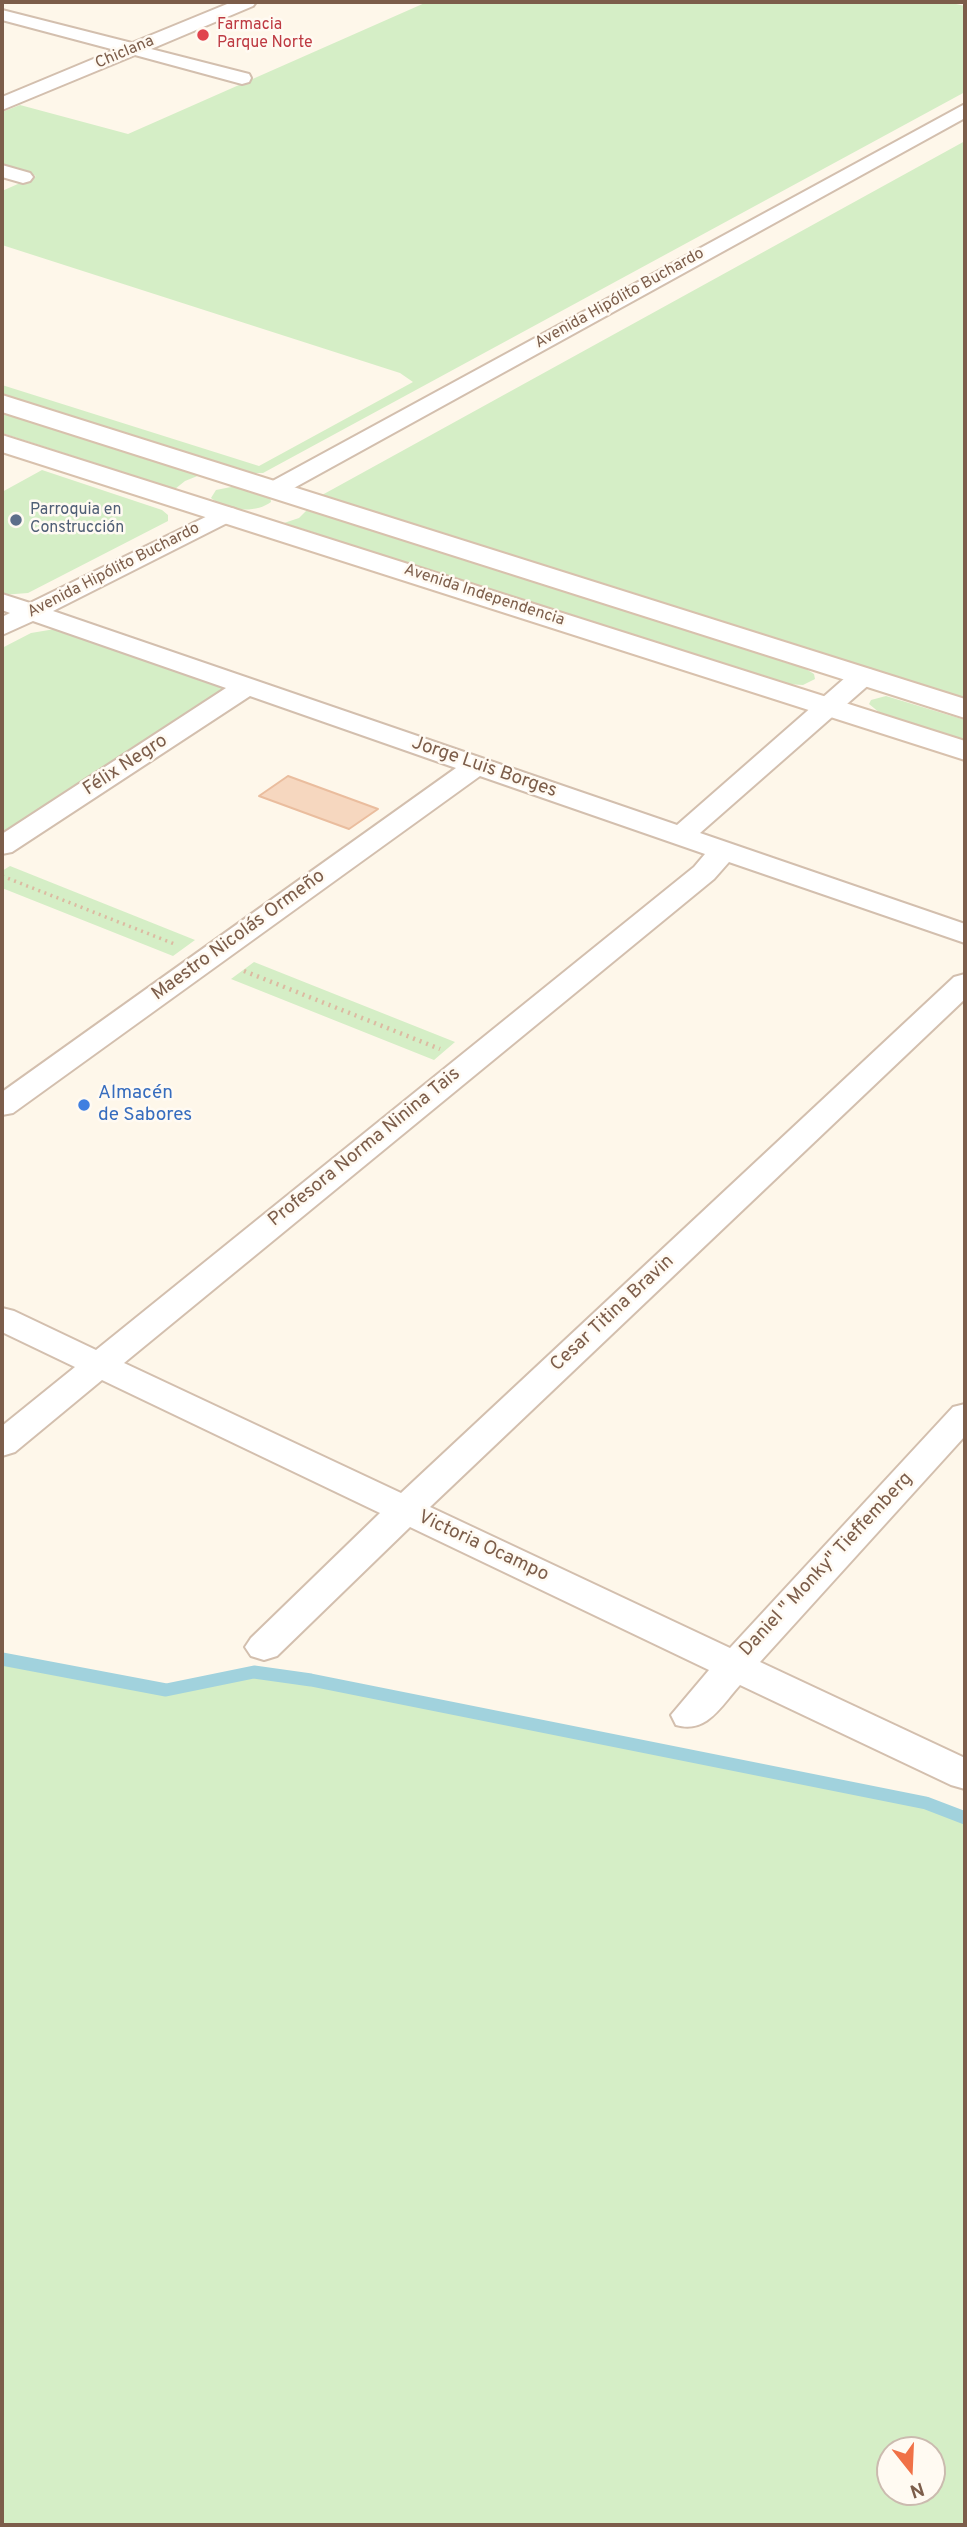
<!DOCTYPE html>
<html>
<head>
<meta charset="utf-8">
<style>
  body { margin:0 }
  #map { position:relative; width:967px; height:2527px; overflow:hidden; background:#fef7ea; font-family:Overpass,sans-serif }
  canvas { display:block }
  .frame { position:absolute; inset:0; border:4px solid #7c5d4a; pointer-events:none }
  .north { position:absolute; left:876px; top:2436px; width:70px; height:70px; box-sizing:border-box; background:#fffaf2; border:2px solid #cbbbaf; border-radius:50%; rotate:162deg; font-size:19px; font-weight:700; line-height:28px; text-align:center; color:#7c5d4a }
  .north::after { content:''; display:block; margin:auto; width:24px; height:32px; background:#f07147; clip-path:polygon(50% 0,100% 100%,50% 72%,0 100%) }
</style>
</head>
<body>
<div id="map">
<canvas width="967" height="2527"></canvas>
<div class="frame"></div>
<div class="north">N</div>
</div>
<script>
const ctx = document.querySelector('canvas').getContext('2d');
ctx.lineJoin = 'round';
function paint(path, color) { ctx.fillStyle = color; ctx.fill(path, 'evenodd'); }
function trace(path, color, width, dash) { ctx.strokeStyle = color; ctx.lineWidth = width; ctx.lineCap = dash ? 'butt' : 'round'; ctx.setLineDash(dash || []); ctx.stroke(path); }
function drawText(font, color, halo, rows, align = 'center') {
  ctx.font = font + ' Overpass,sans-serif'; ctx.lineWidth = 5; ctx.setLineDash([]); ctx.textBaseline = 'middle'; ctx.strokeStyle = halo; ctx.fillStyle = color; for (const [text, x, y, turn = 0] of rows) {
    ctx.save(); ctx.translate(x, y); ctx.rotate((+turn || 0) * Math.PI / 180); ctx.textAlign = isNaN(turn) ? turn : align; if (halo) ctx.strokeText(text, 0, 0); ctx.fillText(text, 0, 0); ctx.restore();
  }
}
const green = new Path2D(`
  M427 2H947L965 6V92L263 473H250L2 394V385L259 466 413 382 400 373 2 245V191L36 176 2 165V112L20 105 128 134Z
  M965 141V698L322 495 333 489Z
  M2 412 200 475 185 481 175 489 2 433Z
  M42 470 162 510 168 515V521L28 593 2 595V492Z
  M236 486 270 496 271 502C255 514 226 511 211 498L216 490Z
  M307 510 806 669 814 674 815 679 803 685 786 684 284 523 299 518Z
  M55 629 225 687V690L2 834V648L31 633Z
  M886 696 965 720V740L880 713 869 704 871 700Z
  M10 866 195 940 173 956 2 888V871Z
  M254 962 455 1042 434 1060 231 979Z
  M2 1657 166 1690 254 1672 934 1809 965 1824V2525H2ZM890 2450H932V2492H890Z`);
const stream = new Path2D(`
  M2 1659 166 1690 254 1672 311 1680 926 1803 965 1818`);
const building = new Path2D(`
  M288 776 378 809 349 829 259 796Z`);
const pathFar1 = new Path2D(`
  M2 876 177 945`);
const path = new Path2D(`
  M244 971 440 1049`);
const minor = new Path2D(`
  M232 2H256L253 6 151 49 249 74 251 78 249 82 242 84 135 55 2 110V97L115 50 2 20V10L132 43Z
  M965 104V118L283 494H267L263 489 267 484Z
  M2 165 30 173 33 177 30 181 23 183 2 177Z
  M226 507 235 509 238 514 235 519 53 611 677 825 854 670 863 668 872 670 876 676 872 682 700 833 965 924V943L729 862 714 879 124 1363 401 1493 954 977 965 974V999L430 1507 730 1648 953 1407 965 1404V1436L760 1662 965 1758V1789L951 1785 740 1685C721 1706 707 1734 676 1725L671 1715 709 1670 410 1527 277 1656 264 1660 251 1656 245 1647 251 1638 380 1513 102 1380 15 1452 2 1456V1426L75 1367 2 1332V1308L14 1311 96 1350 694 867 705 854 480 776 13 1113 2 1115V1092L456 768 250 696 12 852 2 854V834L226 688 33 621 2 635V617L10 613 2 610V594L30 603Z`);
const secondary = new Path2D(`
  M2 395 965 699V718L2 412Z
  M2 435 965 741V760L2 452Z`);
const markers = [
  [203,35,7,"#e0444e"],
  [16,520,7,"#5c6f8a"],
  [84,1105,7,"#3f7fe0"]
];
const farHealthnames = [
  ["Farmacia",217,26],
  ["Parque Norte",217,44]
];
const farStreetnames = [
  ["Chiclana",125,53,-23],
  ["Avenida Hipólito Buchardo",620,299,-29],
  ["Avenida Hipólito Buchardo",114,571,-27],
  ["Avenida Independencia",484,596,18]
];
const farServicenames = [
  ["Parroquia en",30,511],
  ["Construcción",30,529]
];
const streetNames = [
  ["Félix Negro",126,766,-33],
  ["Jorge Luis Borges",484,768,19],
  ["Maestro Nicolás Ormeño",239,936,-36],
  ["Profesora Norma Ninina Tais",365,1148,-39],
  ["Cesar Titina Bravin",613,1314,-43],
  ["Victoria Ocampo",483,1547,25],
  ["Daniel \" Monky\" Tieffemberg",827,1565,-47]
];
const shopNames = [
  ["Almacén",98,1094],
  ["de Sabores",98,1116]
];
paint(green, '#d5eec6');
trace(stream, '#a1d2dd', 13);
paint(building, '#f6d7bf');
trace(building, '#eabd9e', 2);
trace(minor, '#d3bfae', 4);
trace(secondary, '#d8c1ad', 4);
trace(pathFar1, '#dcbaa1', 3.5, [2, 4.5]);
trace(path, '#dcbaa1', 4.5, [2, 5]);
paint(minor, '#fff');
paint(secondary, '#fff');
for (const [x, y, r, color] of markers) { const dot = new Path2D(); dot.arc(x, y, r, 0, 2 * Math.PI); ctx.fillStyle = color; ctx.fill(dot); trace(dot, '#fffaf2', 2.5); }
drawText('16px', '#be3a42', '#fffaf2', farHealthnames, 'left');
drawText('16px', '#7c5d4a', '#fffaf2', farStreetnames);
drawText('16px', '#4e5e75', '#fffaf2', farServicenames, 'left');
drawText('19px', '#7c5d4a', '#fffaf2', streetNames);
drawText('19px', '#366cbe', '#fffaf2', shopNames, 'left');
</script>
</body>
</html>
